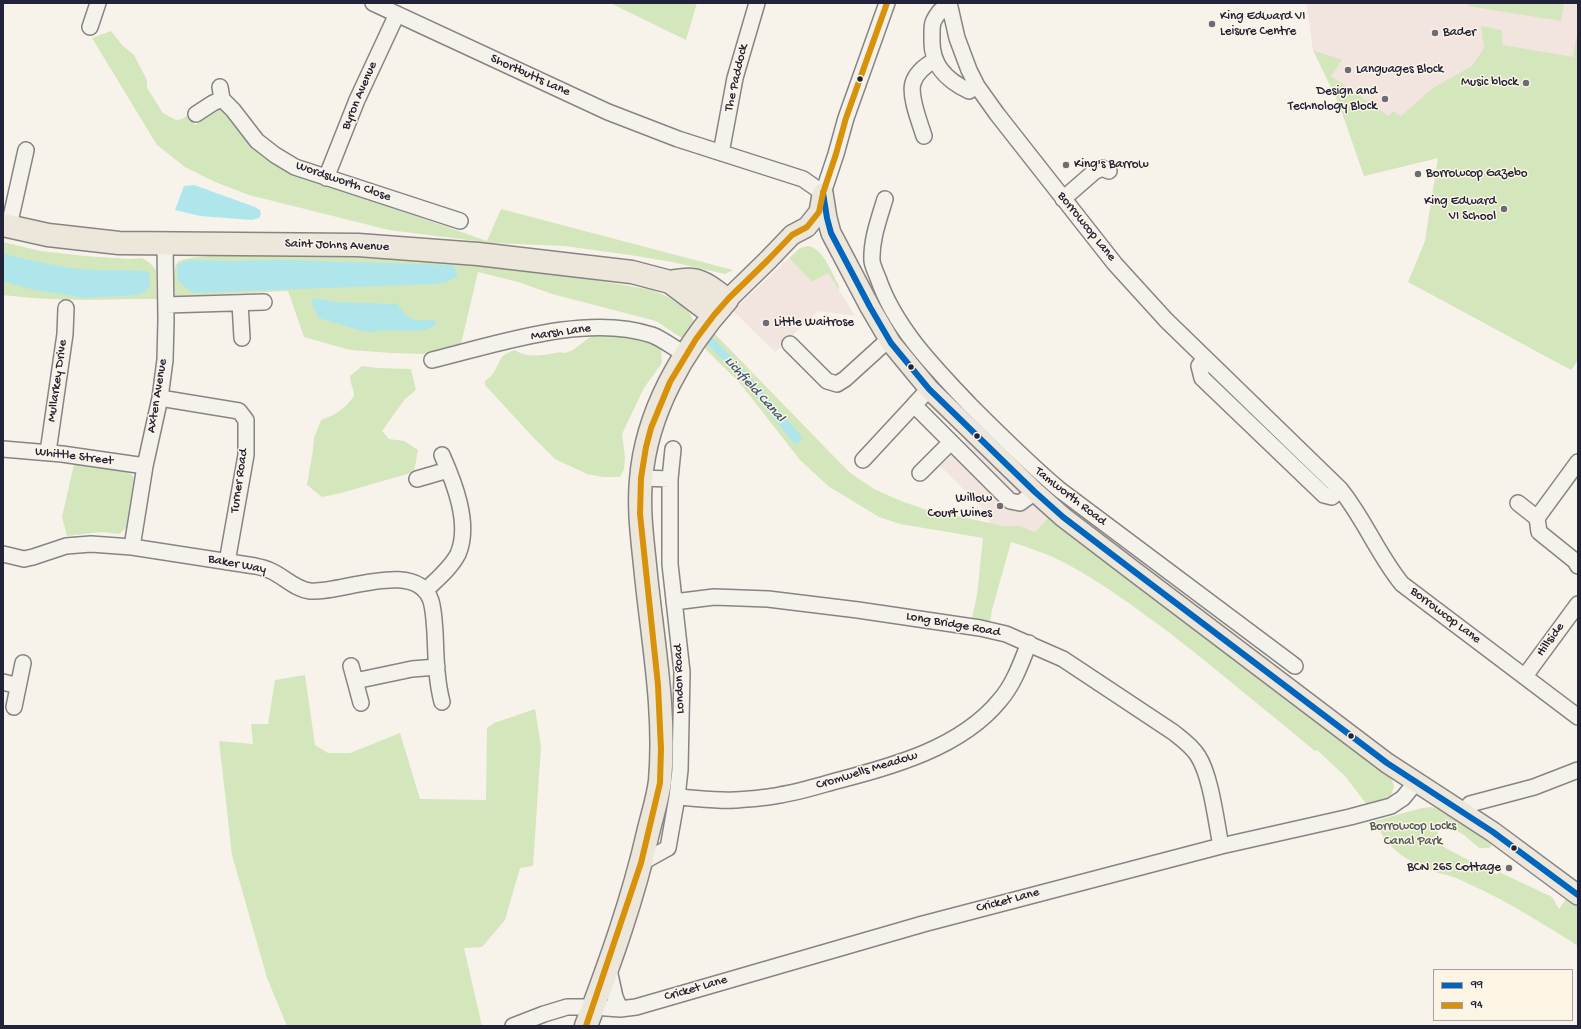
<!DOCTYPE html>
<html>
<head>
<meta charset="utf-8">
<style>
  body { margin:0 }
  #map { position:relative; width:1581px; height:1029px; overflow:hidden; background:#f7f3ea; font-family:"Gochi Hand",sans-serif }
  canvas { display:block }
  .frame { position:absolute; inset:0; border:4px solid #22223b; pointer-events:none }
  .legend { position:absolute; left:1433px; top:969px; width:140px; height:52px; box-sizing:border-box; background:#fcf5e5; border:1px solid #a5a1a1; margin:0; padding:5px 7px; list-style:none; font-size:12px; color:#22223b }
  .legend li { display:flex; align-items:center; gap:8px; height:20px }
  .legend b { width:20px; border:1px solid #a5a1a1 }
</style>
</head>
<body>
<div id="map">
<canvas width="1581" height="1029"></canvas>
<div class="frame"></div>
<ul class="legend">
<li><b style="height:5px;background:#0065bd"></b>99</li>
<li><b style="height:5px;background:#d79209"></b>94</li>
</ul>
</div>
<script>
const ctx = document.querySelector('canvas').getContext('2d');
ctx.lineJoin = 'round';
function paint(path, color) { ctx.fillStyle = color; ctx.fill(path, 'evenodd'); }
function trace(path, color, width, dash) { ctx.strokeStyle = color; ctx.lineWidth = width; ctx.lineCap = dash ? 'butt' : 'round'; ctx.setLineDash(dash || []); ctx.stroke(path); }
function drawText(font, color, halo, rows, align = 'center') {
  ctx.font = font + ' "Gochi Hand",sans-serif'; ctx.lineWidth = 3; ctx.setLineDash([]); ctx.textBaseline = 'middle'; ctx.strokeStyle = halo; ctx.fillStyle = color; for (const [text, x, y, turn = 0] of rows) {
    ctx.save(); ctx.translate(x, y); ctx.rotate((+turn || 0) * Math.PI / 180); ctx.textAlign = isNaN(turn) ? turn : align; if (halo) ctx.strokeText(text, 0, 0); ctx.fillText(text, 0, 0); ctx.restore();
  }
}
const built = new Path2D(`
  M1306 3H1578V360L1425 241 1438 158 1364 176 1339 104 1313 50Z
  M789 258 812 282 828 272 855 316 818 311 775 352 733 311Z
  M966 440 1016 487 1052 514 1035 532 1020 526H1004L990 523 980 506 940 466Z`);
const green = new Path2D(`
  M610 3H697L686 40Z
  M1468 3H1564L1561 21 1468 6Z
  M1481 26 1502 30 1503 45 1573 57 1576 38H1578V360L1571 370 1408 282 1425 241 1438 158 1364 176 1339 104 1313 50 1342 60 1331 76 1389 116 1393 111 1401 116 1433 88 1472 66 1484 48Z
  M111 31 122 45 134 55 147 80V88L163 113 176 120 182 119 188 115 195 125 219 110H223L290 172 487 241 501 209 733 270 725 274 672 262 630 255 565 246 492 243 389 230 249 195 215 182 185 167 157 145 92 38Z
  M3 242 41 251 85 256 130 259 142 258 150 263 156 270 157 299C106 299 54 302 3 295Z
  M808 246C824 249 831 272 839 286V290L828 273 812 282 789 258 800 248Z
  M288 254 420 257 567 275 652 290 668 297 686 309 691 315 694 323 683 339 656 321 552 294 518 282 478 272 461 344 425 354 392 353 350 350 304 337 288 291 203 295 175 298C175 290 172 267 178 262 186 254 271 254 288 254Z
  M609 332 653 343 661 349 662 363 644 388 622 434 625 457 624 469 620 477H603L587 474 555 459 531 435 485 385V381C488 378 492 376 494 372 502 359 498 356 515 350 524 357 538 356 550 354 556 353 559 351 565 353L573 350 594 334Z
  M713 332 849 472 874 489 901 501 924 509 1004 526H1020L1035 532 1052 514 1389 772 1394 786 1390 798 1368 806 1345 776 1317 750 1315 751C1267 712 1220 672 1171 634 1137 609 1103 583 1065 563 1048 554 1030 548 1011 542L992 610 989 627 971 623 977 595 983 538 900 524 879 517 828 486 800 460 739 382 703 347Z
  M362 366 378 368 411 369 416 390 405 399 382 431 389 439 404 441 418 450 414 472 341 493 322 497 307 485 313 450 314 438 321 420C335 415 345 409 354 396 354 389 350 384 350 376Z
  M74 464 126 472 131 474 134 477 126 528 119 534 101 532 67 536 62 517Z
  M305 675 315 745 328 753H350L400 733 420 799 486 800 487 728 494 723 535 709 541 746 533 866 520 868 505 920 482 947 464 948 482 1026H287L267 978 232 855 219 741 253 744 251 724H268L275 680Z
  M1431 807C1457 815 1471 829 1492 845L1489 848H1479L1464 835 1455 830 1446 828 1442 825C1439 831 1434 836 1438 844L1497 875 1499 872 1552 897 1559 909 1566 899H1569L1578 902V946C1550 928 1521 910 1492 895 1480 889 1468 883 1456 878 1449 875 1440 874 1433 871 1405 860 1387 849 1375 821L1422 808Z`);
const water = new Path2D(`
  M194 185 255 207 260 210 261 214 259 218 252 220 200 216 175 210 184 186Z
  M3 254C33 260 63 269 94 270 112 271 130 269 149 272L150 285 146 291 137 295 84 298 30 289 3 281Z
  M188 260 235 261 279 260 451 265C455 268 458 271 457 277L447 282 432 284 193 293 178 281 177 265Z
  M313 298 337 302 391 304 397 303C407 320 414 323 434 319L436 325 425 330 411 331 384 330 374 332 362 331 319 318 314 309 315 306 311 305Z
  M710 335 747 373 803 438 795 445 742 379 706 343Z`);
const minor = new Path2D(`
  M373 3 608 112 678 139 803 179 823 193 836 154 846 118 887 3
  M949 3 957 38 969 70 977 86 997 114 1089 231 1115 264 1166 320 1340 489C1364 518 1378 555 1402 584L1578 717
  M951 11H940C931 23 932 24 932 39 931 65 946 80 969 91L977 86
  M90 27 98 3
  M220 87 222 99 233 110 257 141 275 155 295 167 460 221
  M196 114 213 103 222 99
  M924 136C920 123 909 96 913 83 916 73 926 65 935 60
  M721 153 735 78 757 3
  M326 178 357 100 397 14
  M885 199C879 219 871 240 872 261 873 267 876 273 878 278 895 328 935 368 970 405 999 434 1028 463 1060 490L1295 666
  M1063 199 1094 172 1102 168 1109 171
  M9 226 26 150
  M240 303 242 338
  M166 305 264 302
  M790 344 827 381 837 384 845 379 888 340
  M1205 358 1199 366 1202 378 1324 495 1332 497 1340 489
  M432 360C498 344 586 313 652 335 663 339 675 349 686 355
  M929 389 914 405 1010 501 1020 503 1035 492
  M160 398 239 411 246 420V455L227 562
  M3 449 62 454 145 466
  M48 452 65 334 66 308
  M863 460 914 405
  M920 473 951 442
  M641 478 670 479
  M417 479 448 470
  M1518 503 1537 518 1539 532 1575 561 1578 566
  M1537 518 1578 462
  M132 547 145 466 160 398 165 360 166 320 165 243
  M3 554 24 559 33 557 66 546 91 544 132 547 255 566C260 567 265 568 269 570 284 576 294 589 310 591 340 594 417 558 431 601 434 611 434 622 435 632 436 655 436 679 442 702
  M425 591C436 580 451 568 458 554 471 524 454 482 442 455
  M674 602 714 597 768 599 858 610 980 628 1006 634 1063 659 1173 732C1182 739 1192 746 1198 756 1211 776 1216 821 1221 846
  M351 666 361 703
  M1525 676 1578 604
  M355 681 412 669 437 667
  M3 682 18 686
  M14 707 23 663
  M677 797C696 798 716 801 735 800 750 799 766 798 780 795 799 792 818 786 836 781 893 766 961 748 1000 700 1014 684 1021 663 1029 643
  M1464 813 1470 804 1534 787 1578 770
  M641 863 668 848 677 797 680 770 682 672 670 564V479L673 449
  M608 965 615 997 620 1009
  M513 1026 544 1014 567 1007H593L620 1009 636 1007 923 924 1221 846 1350 817 1391 806 1403 798 1416 782`);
const major = new Path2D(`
  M823 193 827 218 831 233 870 307 891 343 929 389 1035 492 1063 517 1131 569 1387 763 1493 832 1578 895
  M727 300 768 260 792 235 807 227 819 212 822 195`);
const highway = new Path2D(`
  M3 225 48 235 119 243 358 245 478 254 632 272 670 282 714 315
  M586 1026C610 963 633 899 648 833 652 816 658 798 660 781 666 712 653 643 646 575 643 543 638 512 641 480 646 413 683 349 727 300 717 292 704 281 692 280 684 279 677 281 670 282`);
const bus1 = new Path2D(`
  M823 193 827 218 831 233 870 307 891 343 929 389 1035 492 1063 517 1131 569 1387 763 1493 832 1578 895`);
const bus2 = new Path2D(`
  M586 1026 641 863 660 783 661 749 658 685 640 514 641 478 646 447 651 428 670 382 696 339 714 315 729 298 768 260 792 235 807 227 819 212 823 193 836 154 846 118 887 3`);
const markers = [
  [1212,24,4,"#6d6b78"],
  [1435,33,4,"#6d6b78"],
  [1348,70,4,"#6d6b78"],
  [860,79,3.5,"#22223b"],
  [1526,83,4,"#6d6b78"],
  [1385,99,4,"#6d6b78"],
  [1066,165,4,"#6d6b78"],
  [1418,174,4,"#6d6b78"],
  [1504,209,4,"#6d6b78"],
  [766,323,4,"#6d6b78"],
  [911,367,3.5,"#22223b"],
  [977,436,3.5,"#22223b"],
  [1000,506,4,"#6d6b78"],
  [1351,736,3.5,"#22223b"],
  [1514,848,3.5,"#22223b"],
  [1509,868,4,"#6d6b78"]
];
const poiNames = [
  ["King Edward VI",1220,17],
  ["Leisure Centre",1220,32],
  ["Bader",1443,33],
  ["Languages Block",1356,70],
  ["Music block",1518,83,"right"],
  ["Design and",1377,92,"right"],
  ["Technology Block",1377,107,"right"],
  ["King's Barrow",1074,165],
  ["Borrowcop Gazebo",1426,174],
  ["King Edward",1496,202,"right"],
  ["VI School",1496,217,"right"],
  ["Little Waitrose",774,323],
  ["Willow",992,499,"right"],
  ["Court Wines",992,514,"right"],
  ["BCN 265 Cottage",1501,868,"right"]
];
const streetNames = [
  ["Shortbutts Lane",530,76,24],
  ["The Paddock",737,78,-77],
  ["Byron Avenue",360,96,-67],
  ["Wordsworth Close",343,182,19],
  ["Borrowcop Lane",1086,227,51],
  ["Saint Johns Avenue",337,246,2],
  ["Marsh Lane",561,333,-8],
  ["Mullarkey Drive",58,381,-82],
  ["Axten Avenue",158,396,-81],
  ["Whittle Street",74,457,7],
  ["Turner Road",240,481,-82],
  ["Tamworth Road",1070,497,38],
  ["Baker Way",237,565,11],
  ["Borrowcop Lane",1445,616,37],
  ["Long Bridge Road",953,625,10],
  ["Hillside",1551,640,-54],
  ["London Road",680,679,-92],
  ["Cromwells Meadow",867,771,-17],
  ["Cricket Lane",1008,901,-15],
  ["Cricket Lane",696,989,-16]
];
const parkNames = [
  ["Borrowcop Locks",1413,827],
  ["Canal Park",1413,842]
];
const waterNames = [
  ["Lichfield Canal",754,390,48]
];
paint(built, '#f2e5df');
paint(green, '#d4e6bc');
paint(water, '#afe6eb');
trace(minor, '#868485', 18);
trace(major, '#868485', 22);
trace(highway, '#868485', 25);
trace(minor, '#f5f2ec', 15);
trace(major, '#ede6da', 19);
trace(highway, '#ede6da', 22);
trace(bus1, '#0065bd', 6);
trace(bus2, '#d79209', 6);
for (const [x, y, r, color] of markers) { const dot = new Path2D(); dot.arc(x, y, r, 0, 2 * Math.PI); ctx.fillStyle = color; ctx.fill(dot); trace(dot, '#fcf5e5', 1.5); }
drawText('13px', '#22223b', '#fcf5e5', poiNames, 'left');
drawText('13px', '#22223b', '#fcf5e5', streetNames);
drawText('13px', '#4f5a56', '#fcf5e5', parkNames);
drawText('italic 14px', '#435b70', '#fcf5e5', waterNames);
</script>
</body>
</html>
